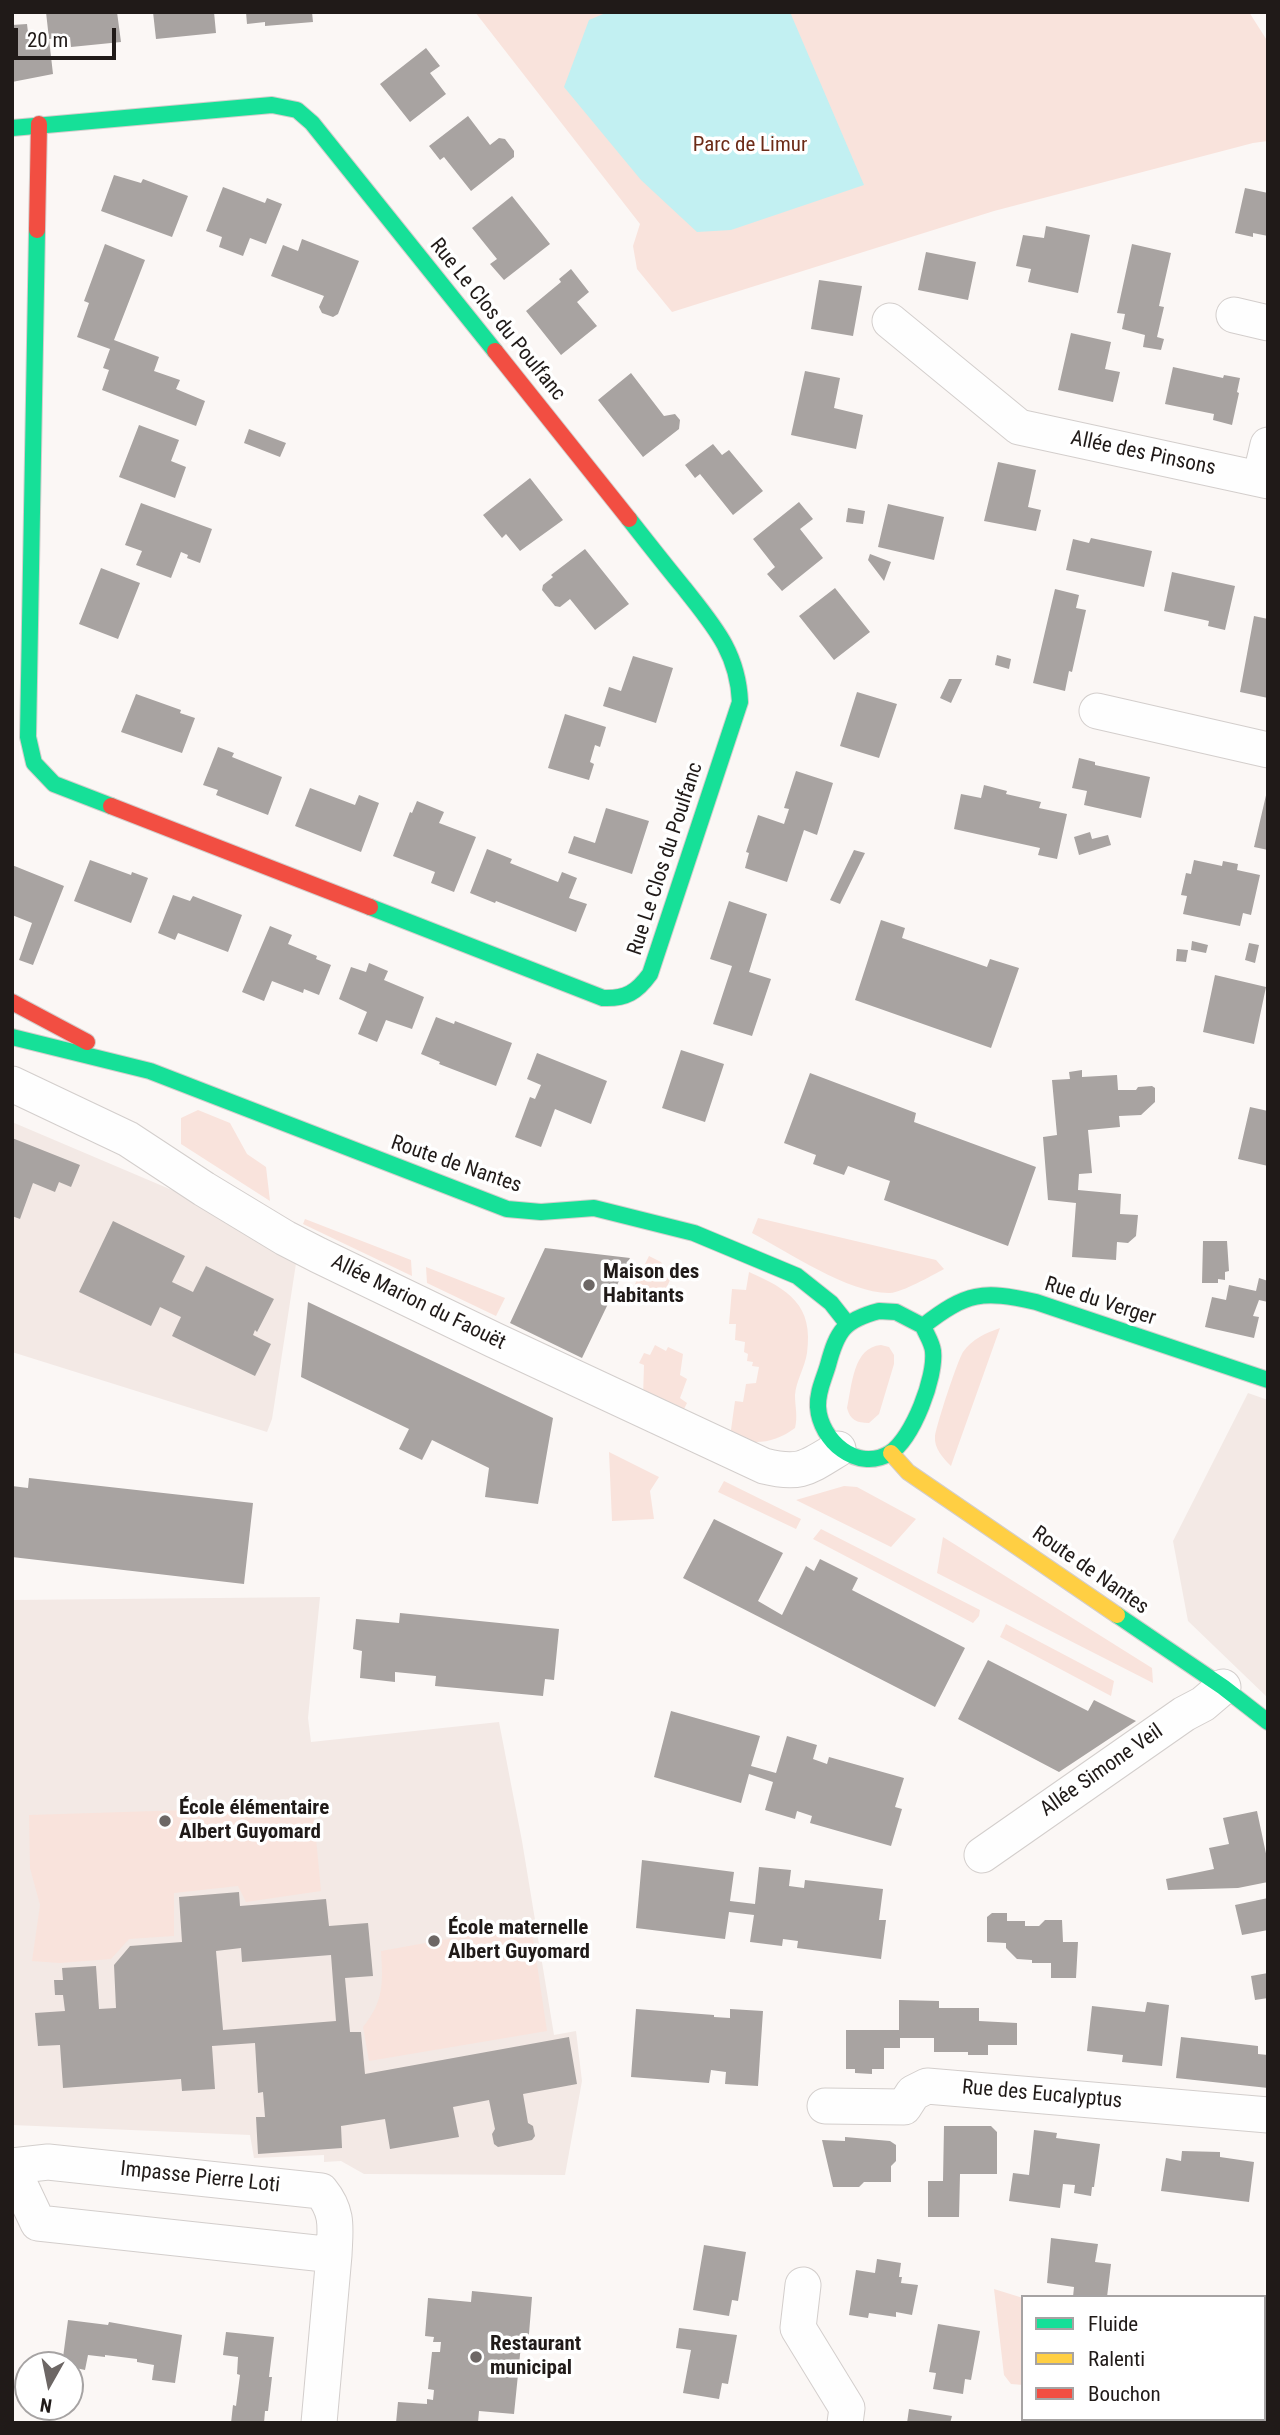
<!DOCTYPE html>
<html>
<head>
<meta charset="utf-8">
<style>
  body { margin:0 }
  #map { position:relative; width:1280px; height:2435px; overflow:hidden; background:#fbf7f5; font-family:"Roboto Condensed",sans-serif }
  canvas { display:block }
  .frame { position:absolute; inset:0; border:14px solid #201a18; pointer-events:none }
  .legend { position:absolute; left:1021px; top:2295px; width:245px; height:126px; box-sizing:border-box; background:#fff; border:2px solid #a6a3a3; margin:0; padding:9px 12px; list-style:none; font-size:21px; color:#201a18 }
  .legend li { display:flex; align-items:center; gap:14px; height:35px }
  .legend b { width:35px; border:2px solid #a6a3a3 }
  .north { position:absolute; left:14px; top:2351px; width:70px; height:70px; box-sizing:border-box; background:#fff; border:2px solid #a6a3a3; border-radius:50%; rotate:189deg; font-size:19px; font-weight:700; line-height:28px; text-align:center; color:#201a18 }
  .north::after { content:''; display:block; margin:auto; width:24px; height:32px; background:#6d6765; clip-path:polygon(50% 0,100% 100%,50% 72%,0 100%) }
  .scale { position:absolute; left:14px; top:28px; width:102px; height:32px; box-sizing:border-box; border:4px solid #201a18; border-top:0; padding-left:9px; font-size:21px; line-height:24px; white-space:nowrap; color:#201a18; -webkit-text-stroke:5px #fff; paint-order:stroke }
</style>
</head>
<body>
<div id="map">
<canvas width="1280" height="2435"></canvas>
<div class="frame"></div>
<ul class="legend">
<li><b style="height:9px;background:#16e098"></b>Fluide</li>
<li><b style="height:9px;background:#ffcf43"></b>Ralenti</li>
<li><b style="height:9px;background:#f24e42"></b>Bouchon</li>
</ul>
<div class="north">N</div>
<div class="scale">20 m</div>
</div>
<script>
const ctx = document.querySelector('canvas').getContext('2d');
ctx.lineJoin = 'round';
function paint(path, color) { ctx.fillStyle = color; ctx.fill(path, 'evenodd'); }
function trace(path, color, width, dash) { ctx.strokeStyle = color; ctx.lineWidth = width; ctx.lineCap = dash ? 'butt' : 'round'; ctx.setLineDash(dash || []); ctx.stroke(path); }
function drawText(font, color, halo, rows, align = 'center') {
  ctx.font = font + ' "Roboto Condensed",sans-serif'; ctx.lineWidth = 7; ctx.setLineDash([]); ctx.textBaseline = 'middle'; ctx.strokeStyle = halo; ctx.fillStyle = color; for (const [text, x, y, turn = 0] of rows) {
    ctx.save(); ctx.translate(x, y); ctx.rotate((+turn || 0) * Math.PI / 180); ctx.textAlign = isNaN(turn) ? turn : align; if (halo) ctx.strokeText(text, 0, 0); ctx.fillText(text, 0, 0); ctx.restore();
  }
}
const built = new Path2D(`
  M12 1122 299 1244 272 1419 267 1432 12 1352Z
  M1248 1393 1268 1400V1698L1188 1621 1173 1541Z
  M320 1597 308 1718 311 1742 499 1722 522 1841 554 2035 576 2031 582 2081 565 2175 364 2174 341 2161 324 2162V2155L254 2158 250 2135 12 2125V1600Z`);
const green = new Path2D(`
  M475 12H1249L1268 42V141L1253 143 994 211 672 312 637 269 633 246 640 224Z
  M198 1110 230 1123 247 1154 266 1167 270 1201 181 1144V1118Z
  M758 1218 936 1260 944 1269C931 1276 903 1292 890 1293 850 1294 788 1252 752 1233Z
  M305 1219 411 1260 412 1276 303 1224Z
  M649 1256 661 1262 671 1278 662 1297 635 1284Z
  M426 1267 505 1298 496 1316 427 1283Z
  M749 1272C788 1289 814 1305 807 1353 805 1367 796 1381 795 1395 795 1407 798 1416 795 1428 775 1443 754 1446 730 1437L735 1401 743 1402 746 1384 756 1383 759 1367 752 1366 753 1362 747 1361 748 1354 744 1352 745 1342 735 1340 736 1324H729L732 1289 746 1290Z
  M1000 1328 953 1460 951 1466C943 1458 934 1448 935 1437 936 1426 957 1362 963 1352 972 1339 986 1333 1000 1328Z
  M655 1345 666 1351 668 1347 683 1354 680 1375 687 1379 680 1398 687 1403 681 1415 643 1397 644 1365 639 1363 644 1353 650 1355Z
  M881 1345 889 1347 894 1355V1364L879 1414 869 1423C857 1423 850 1420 847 1408 852 1386 853 1347 881 1345Z
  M609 1452 659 1477 650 1491 654 1519 612 1521Z
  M724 1481 801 1519 796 1529 718 1492Z
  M844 1486 857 1487 916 1519 891 1547 796 1500Z
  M821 1529 980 1610 979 1616 973 1623 813 1539Z
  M943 1537 1152 1668 1153 1683 937 1573Z
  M1006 1624 1114 1681 1111 1696 1000 1637Z
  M313 1806 321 1891 246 1902 238 1886 174 1893V1936L129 1939 111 1959 59 1963 32 1961 40 1905 30 1868 29 1815Z
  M531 1924 547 2031 369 2061 363 2027C384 2001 383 1983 381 1951Z
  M994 2289 1023 2298V2385L1011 2384 1004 2375Z`);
const water = new Path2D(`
  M608 12H790L864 185 731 230 697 232 641 180 564 87 589 20Z`);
const building = new Path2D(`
  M46 12H117L121 42 71 47 70 37 49 39 53 74 12 82V25L27 24 29 41 49 39Z
  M153 12H214L216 33 156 39Z
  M246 12H312L313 22 265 26V22L247 24Z
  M426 48 440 66 430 73 446 94 410 122 380 84Z
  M468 116 490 145 499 138 505 139 514 151V157L471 191 444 157 440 160 429 146Z
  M114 175 141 183 143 179 188 196 172 237 101 211Z
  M223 187 265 203 267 198 282 204 266 244 250 238 243 256 219 247 222 237 206 231Z
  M1245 188 1268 193V236L1253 233V237L1235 233Z
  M512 196 550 244 504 280 490 264 497 259 472 228Z
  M1046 226 1090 235 1078 293 1028 282 1031 269 1016 266 1023 235 1044 238Z
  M302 239 359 261 338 314 333 317 322 313 319 307 324 296 271 276 283 245 298 251Z
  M105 244 145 260 114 340 159 357 154 371 180 380 176 389 205 401 196 426 102 390 109 370 103 368 110 349 77 337 89 303 84 301Z
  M1132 244 1171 253 1159 306 1164 307 1157 337 1164 339 1161 350 1143 347 1145 335 1122 329 1125 314 1117 313Z
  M926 252 976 262 968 300 918 290Z
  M571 269 589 292 577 302 597 326 561 355 526 311 561 282 559 279Z
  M819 280 862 286 853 336 811 329Z
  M1071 333 1111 342 1105 369 1120 372 1113 402 1058 390Z
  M1173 367 1223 378 1224 375 1240 378 1237 392 1239 393 1232 425 1213 420 1214 414 1165 404Z
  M805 371 840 378 834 408 863 415 856 449 791 435Z
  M631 373 664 416 675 414 680 420 679 429 643 457 598 400Z
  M139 425 179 440 171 461 186 467 175 498 119 477Z
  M249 429 286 443 280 457 244 443Z
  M713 444 722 455 729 450 763 491 733 515 700 474 695 478 685 465Z
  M998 462 1036 470 1028 507 1041 510 1036 531 984 521Z
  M530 478 563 520 520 551 506 534 502 538 483 515Z
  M799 502 813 519 800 529 823 558 782 591 767 574 775 567 753 539Z
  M141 503 212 529 200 563 187 558 188 555 181 552 171 578 136 565 142 551 125 545Z
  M888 504 944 517 934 560 878 547Z
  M848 508 865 511 863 524 846 522Z
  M1091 538 1152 551 1144 587 1066 570 1073 539 1089 543Z
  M585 549 629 604 595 630 570 599 560 607 555 606 542 590 543 585 553 577 551 575Z
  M870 554 891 562 884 581 868 560Z
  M101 568 140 583 118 639 79 624Z
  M1172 572 1235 586 1225 630 1208 626 1209 621 1164 611Z
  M835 588 870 632 834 660 799 616Z
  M1055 589 1079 595 1076 608 1086 610 1072 672 1069 671 1065 691 1033 683Z
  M1254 616 1268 619V698L1240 692Z
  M997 655 1011 659 1009 669 995 665Z
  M633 656 673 668 656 723 603 706 609 687 621 691Z
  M949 679H962L951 703 940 698Z
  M857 692 897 704 879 758 840 746Z
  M136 694 181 710 180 713 195 718 182 753 121 732Z
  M565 714 606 727 600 747 595 745 590 762 594 764 589 780 548 768Z
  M218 747 234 753 232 757 282 777 268 815 216 795 218 790 203 785Z
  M1079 758 1095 762V765L1150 777 1141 818 1084 805 1087 791 1072 788Z
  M796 771 833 783 817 835 804 830 787 882 745 868 749 853 746 852 758 815 784 824 789 809 784 808Z
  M984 785 1007 791 1006 794 1041 802 1039 808 1067 814 1057 859 1038 855 1040 848 954 829 961 794 981 798Z
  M310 788 355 805 359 795 379 803 361 852 295 826Z
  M1267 791H1268V850L1254 847Z
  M417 801 444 812 439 823 476 837 454 892 431 883 435 872 393 856 410 812 412 813Z
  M606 808 649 821 632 874 568 853 574 836 595 843Z
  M1090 832 1092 839 1108 835 1111 845 1079 855 1074 837Z
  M487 849 512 859 510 863 558 882 562 872 577 878 569 898 587 904 576 932 496 901 495 903 470 893Z
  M854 850 865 853 840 904 830 900Z
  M90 860 131 875 132 872 148 878 131 923 74 901Z
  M1194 860 1222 866 1223 861 1238 864 1237 870 1260 875 1251 915 1243 913 1240 926 1183 914 1187 896 1181 895 1186 873 1191 874Z
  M12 865 64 886 33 965 19 960 32 923 12 915Z
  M173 895 190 901 193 896 242 915 228 952 178 933 175 940 158 933Z
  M729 901 767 914 749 972 771 979 752 1036 713 1024 732 966 710 959Z
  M881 920 905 928 902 938 987 967 990 959 1019 968 991 1048 855 1000Z
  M270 926 292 935 288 944 317 956 316 959 331 965 319 995 304 989 303 993 272 981 264 1001 242 992Z
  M1192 941 1208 945 1206 953 1191 950Z
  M1249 943 1259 945 1255 963 1245 960Z
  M1177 949 1188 950 1186 962 1176 961Z
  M369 963 388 971 384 980 424 997 412 1029 386 1020 377 1042 358 1034 367 1012 339 999 351 967 366 972Z
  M1215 975 1266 987 1254 1044 1203 1032Z
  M436 1017 454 1024 455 1021 512 1043 496 1086 439 1064 440 1062 421 1054Z
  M681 1050 724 1064 705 1122 662 1108Z
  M537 1053 607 1081 591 1124 555 1109 541 1147 515 1137 530 1097 535 1099 541 1085 527 1079Z
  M1082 1070V1077L1117 1075 1118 1090H1136L1138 1087 1152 1086 1155 1088V1102L1141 1115 1119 1116 1120 1127 1088 1130 1092 1173 1079 1174 1078 1190 1121 1194 1120 1214 1138 1215 1136 1236 1128 1243 1117 1242 1116 1260 1072 1257 1076 1203 1048 1200 1043 1137 1057 1135 1052 1080 1070 1079 1069 1072Z
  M810 1073 916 1113 914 1122 1036 1167 1008 1246 884 1200 890 1181 848 1166 844 1175 813 1164 816 1155 784 1143Z
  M1250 1107 1268 1111V1166L1238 1159Z
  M12 1138 80 1165 71 1187 59 1182 55 1192 33 1183 20 1219 12 1216Z
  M113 1221 185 1256 172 1282 193 1292 206 1266 274 1299 257 1332 255 1330 253 1335 271 1344 255 1376 172 1336 181 1317 160 1307 151 1326 79 1292Z
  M1203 1241H1227L1229 1271 1225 1272V1280L1218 1279V1283H1202Z
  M545 1248 630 1258 582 1358 510 1323Z
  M1259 1278 1268 1281V1302L1259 1300 1253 1316 1259 1317 1254 1338 1205 1327 1212 1297 1226 1300 1229 1285 1256 1291Z
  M308 1302 553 1418 538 1504 485 1497 489 1468 432 1440 422 1460 399 1449 409 1429 301 1377Z
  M29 1478 253 1503 244 1584 12 1557V1486L28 1488Z
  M714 1519 783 1553 758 1601 782 1615 806 1566 814 1571 820 1559 858 1578 852 1590 965 1648 935 1707 683 1578Z
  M400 1613 559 1629 554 1680 545 1679 543 1696 435 1686 436 1676 395 1672V1682L360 1678 362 1651 353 1649 356 1619 399 1623Z
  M988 1660 1088 1711 1094 1700 1136 1721 1059 1772 958 1719Z
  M671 1711 760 1736 751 1766 776 1773 787 1736 817 1745 813 1759 827 1764 829 1757 904 1778 895 1807 902 1809 891 1846 810 1823 812 1816 797 1811 795 1819 765 1810 773 1782 749 1774 741 1803 654 1777Z
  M1257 1811 1268 1863V1882L1238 1888 1168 1890 1166 1879 1214 1869 1209 1848 1229 1844 1223 1818Z
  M642 1860 734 1872 730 1901 755 1904 759 1867 791 1870 789 1886 804 1888 805 1880 883 1889 879 1920H886L881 1959 797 1948 798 1941 783 1939 782 1946 750 1942 754 1915 729 1912 725 1939 636 1928Z
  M239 1892 240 1906 326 1899 329 1926 368 1923 373 1976 345 1978 350 2032H361L365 2074 569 2037 577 2084 523 2094 528 2123 533 2126 535 2136 532 2140 498 2147 494 2144 492 2134 495 2129 489 2100 453 2107 459 2137 390 2149 385 2119 341 2126 342 2148 258 2154 256 2117H265L263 2092 258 2093 255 2043 212 2046 215 2089 182 2091 181 2079 63 2088 60 2045 38 2046 35 2013 65 2011 63 1995H55L54 1980H63L62 1968 96 1966 99 2009 116 2008 114 1965 130 1946 182 1942 179 1897ZM241 1948 242 1962 331 1955 336 2021 223 2030 216 1951Z
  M1268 1898V1930L1242 1935 1235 1905Z
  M992 1913H1007V1921H1025V1926H1039L1045 1920H1062L1063 1942H1078L1076 1978H1051V1963H1032V1960L1017 1959 1006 1948V1943L987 1942V1917Z
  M1268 1973V1998L1255 2000 1251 1976Z
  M899 2000 939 2001V2008H979V2021L1017 2023V2045H988V2055H968V2052H934V2038H900V2048H884V2069H872V2074L855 2073V2069H846V2030H899Z
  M1147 2002 1169 2005 1162 2066 1122 2062 1123 2055 1087 2051 1092 2006 1145 2012Z
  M636 2009 714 2015V2017L730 2018V2009L763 2011 758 2086 725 2084 726 2072 711 2070 709 2083 631 2077Z
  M1181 2037 1258 2046V2054L1268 2055V2088L1176 2078Z
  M944 2126H991L997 2132V2174H960L959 2217H928V2181H943Z
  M1034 2130 1057 2133 1056 2138 1100 2144 1094 2187H1092L1091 2196 1074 2193 1075 2185 1063 2184 1060 2208 1009 2201 1013 2173 1029 2175Z
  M845 2137 890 2141 896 2145V2161L891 2166V2182H864L859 2187H833L822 2140 845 2141Z
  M1182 2151 1220 2152V2157L1254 2162 1249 2202 1161 2191 1166 2158 1181 2161Z
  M1051 2238 1098 2244 1095 2262 1111 2264 1107 2297H1073L1074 2287 1047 2283Z
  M704 2245 746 2252 738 2301 732 2300 729 2316 693 2310Z
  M877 2259 901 2263 899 2277H902L901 2283 918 2285 912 2315 896 2312V2317L869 2313 868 2318 849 2315 856 2270 875 2273Z
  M472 2291 532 2297 528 2346 521 2345 514 2414 479 2411 478 2423H396L398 2402 427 2404V2399L433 2400 434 2390 428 2389 432 2352H440L441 2342H433L434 2337 425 2336 428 2298 471 2302Z
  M68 2320 108 2325 109 2322 182 2335 175 2383 152 2380 154 2365 137 2362V2359L105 2355V2357L88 2355 85 2370 62 2365Z
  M938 2324 980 2331 971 2380 965 2379 963 2394 933 2389 936 2373 929 2372Z
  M679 2328 737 2335 728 2384 722 2383 719 2399 683 2393 691 2350 676 2348Z
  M226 2332 274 2337 269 2377H272L268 2411H265L264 2423H231L233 2405 236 2406 240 2375 237 2374 238 2357 223 2355Z
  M909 2409 952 2416 950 2423H907Z
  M1027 2419H1073V2423H1027Z`);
const street = new Path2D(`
  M1234 315 1268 323
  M890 321 1019 427 1268 481
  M1260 479 1268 445
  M1097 711 1268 750
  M12 1084 128 1139 204 1189 285 1238 318 1255 494 1340 764 1466C800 1475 807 1468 838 1449
  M982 1855 1184 1714 1203 1704 1223 1687
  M825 2106 904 2107 913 2093 927 2086 1268 2115
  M12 2166 48 2162 321 2191C339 2213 335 2229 334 2255
  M12 2168 38 2223 334 2255 319 2423
  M803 2285 798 2328 847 2408 845 2423`);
const fast = new Path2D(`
  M12 128 272 105 297 110 312 123 495 351
  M37 230 28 737 34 763 54 784 111 806
  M370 907 603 998C626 999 637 992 650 974L740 702C738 652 713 625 684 588 665 565 647 542 629 519
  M12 1037 150 1071 507 1209 541 1212 594 1208 694 1233 797 1276 831 1303 846 1322
  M879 1311 896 1312 923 1326C926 1334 932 1342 933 1351 936 1377 913 1438 890 1453 857 1473 820 1440 818 1407 817 1392 824 1379 828 1365 837 1331 844 1320 879 1311Z
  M923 1326C967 1292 982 1290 1036 1302L1268 1380
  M1117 1615 1223 1687 1268 1722`);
const slow = new Path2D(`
  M891 1453 908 1472 1117 1615`);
const jam = new Path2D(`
  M37 230 39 124
  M495 351 629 519
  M111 806 370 907
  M12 1002 87 1042`);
const markers = [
  [589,1285,7,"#6d6765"],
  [165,1821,7,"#6d6765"],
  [434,1941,7,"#6d6765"],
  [476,2357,7,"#6d6765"]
];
const parkNames = [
  ["Parc de Limur",750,146]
];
const streetNames = [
  ["Rue Le Clos du Poulfanc",497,320,51],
  ["Allée des Pinsons",1143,454,12],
  ["Rue Le Clos du Poulfanc",666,859,-72],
  ["Route de Nantes",456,1165,19],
  ["Rue du Verger",1100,1302,18],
  ["Allée Marion du Faouët",418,1303,26],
  ["Route de Nantes",1090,1571,35],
  ["Allée Simone Veil",1102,1771,-35],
  ["Rue des Eucalyptus",1042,2095,5],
  ["Impasse Pierre Loti",200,2178,6]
];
const poiNames = [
  ["Maison des",603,1273],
  ["Habitants",603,1297],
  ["École élémentaire",179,1809],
  ["Albert Guyomard",179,1833],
  ["École maternelle",448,1929],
  ["Albert Guyomard",448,1953],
  ["Restaurant",490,2345],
  ["municipal",490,2369]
];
paint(built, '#f3e9e5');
paint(green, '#f9e3dc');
paint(water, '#c2f0f2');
paint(building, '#a8a3a1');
trace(street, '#d3cecc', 37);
trace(fast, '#d3cecc', 18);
trace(slow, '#d3cecc', 18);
trace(jam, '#d3cecc', 18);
trace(street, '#fefefe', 35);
trace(fast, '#16e098', 16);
trace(slow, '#ffcf43', 16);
trace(jam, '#f24e42', 16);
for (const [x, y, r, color] of markers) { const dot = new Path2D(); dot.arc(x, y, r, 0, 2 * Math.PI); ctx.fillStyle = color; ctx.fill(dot); trace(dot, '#fff', 2.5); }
drawText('21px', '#6c2b17', '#fff', parkNames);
drawText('21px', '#201a18', '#fff', streetNames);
drawText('bold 21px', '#201a18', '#fff', poiNames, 'left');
</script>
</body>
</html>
